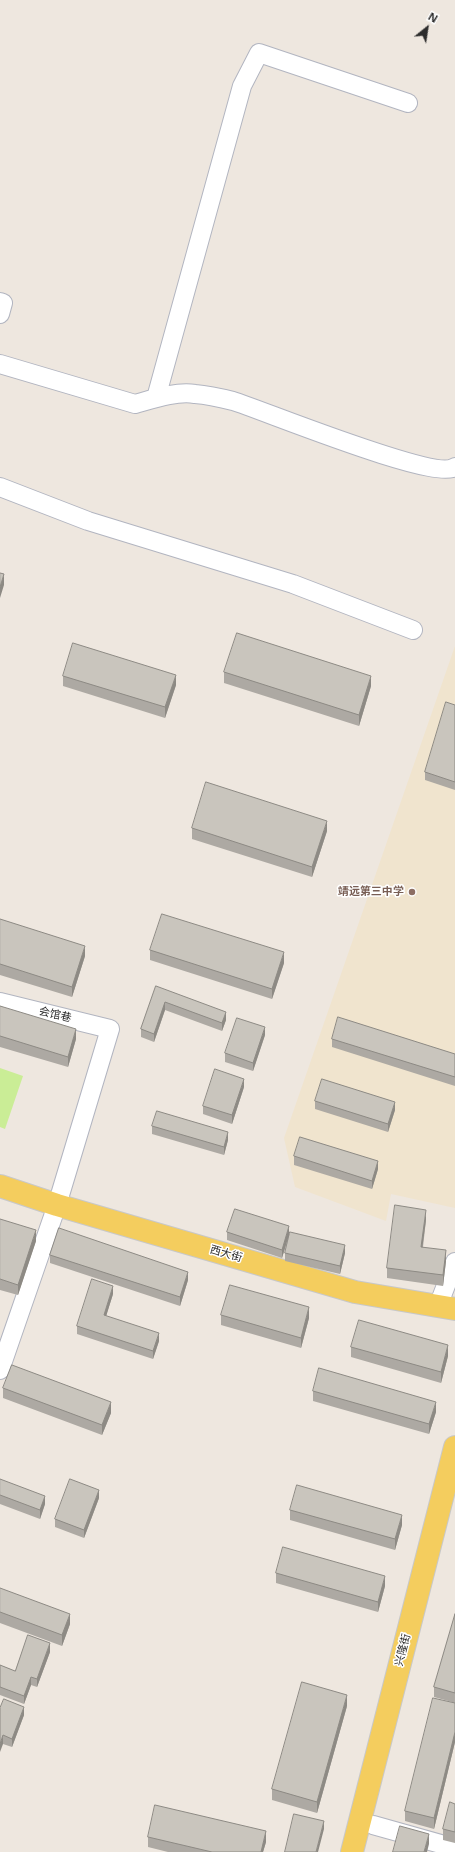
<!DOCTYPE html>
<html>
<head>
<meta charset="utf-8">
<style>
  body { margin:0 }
  #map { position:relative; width:455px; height:1852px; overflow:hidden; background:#eee7df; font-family:"Open Sans",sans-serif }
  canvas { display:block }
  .north { position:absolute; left:407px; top:8px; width:40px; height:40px; -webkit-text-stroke:3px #fff; paint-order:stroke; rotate:30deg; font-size:11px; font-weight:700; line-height:16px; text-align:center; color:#2c2c2c }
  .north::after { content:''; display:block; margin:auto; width:14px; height:18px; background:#2c2c2c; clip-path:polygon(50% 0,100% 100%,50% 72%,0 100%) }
</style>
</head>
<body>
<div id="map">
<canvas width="455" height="1852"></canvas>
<div class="north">N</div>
</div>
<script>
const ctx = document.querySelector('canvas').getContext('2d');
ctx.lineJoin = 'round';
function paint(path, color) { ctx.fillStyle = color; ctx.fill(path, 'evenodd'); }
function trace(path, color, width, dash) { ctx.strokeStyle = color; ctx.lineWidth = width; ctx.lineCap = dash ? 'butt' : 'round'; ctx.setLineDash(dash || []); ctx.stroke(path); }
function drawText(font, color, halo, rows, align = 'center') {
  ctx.font = font + ' "Open Sans","Noto Sans SC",sans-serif'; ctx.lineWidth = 3; ctx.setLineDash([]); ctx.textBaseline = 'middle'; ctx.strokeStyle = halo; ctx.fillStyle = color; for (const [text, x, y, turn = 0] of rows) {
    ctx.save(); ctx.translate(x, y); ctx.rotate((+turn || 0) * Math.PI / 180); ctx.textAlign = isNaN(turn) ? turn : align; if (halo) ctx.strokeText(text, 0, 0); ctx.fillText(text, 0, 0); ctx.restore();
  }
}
const education = new Path2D(`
  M455 646V1208L391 1194 386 1221 295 1187 284 1138Z`);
const pitch = new Path2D(`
  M0 1068 23 1076 5 1129 0 1127Z`);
const minor = new Path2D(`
  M0 302 3 303 0 314
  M0 364 135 404C153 399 176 391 195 394 207 395 221 398 233 401 265 411 434 481 455 467
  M156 398 242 86 259 53 408 103
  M0 487 88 521 293 584 413 630
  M0 1002 110 1029 57 1205 0 1370
  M438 1306 455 1262
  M373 1825 455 1848`);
const major = new Path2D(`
  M0 1186 57 1205 355 1292 455 1309
  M352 1852 455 1447`);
const wall = new Path2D(`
  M224 672 371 686 359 726 224 683Z
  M63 676 176 685 165 718 63 686Z
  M455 705V790L425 780V772Z
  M192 828 327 831 312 877 192 839Z
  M0 919 85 956 72 997 0 975Z
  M150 950 284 963 272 999 150 960Z
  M156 986 226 1020 222 1031 165 1010 154 1042 141 1037V1029Z
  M0 1006 76 1039 68 1067 0 1047Z
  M265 1035 253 1071 225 1062V1053Z
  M332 1039 455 1054V1086L332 1047Z
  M244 1087 232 1124 203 1114V1106Z
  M315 1101 395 1110 388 1132 315 1109Z
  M152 1126 228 1140 224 1155 152 1134Z
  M294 1156 378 1169 372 1189 294 1165Z
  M0 1219 36 1241 18 1295 0 1290Z
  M426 1220 423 1247 446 1261 443 1286 387 1278V1268Z
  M227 1232 289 1234 345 1253 340 1274 285 1261V1253L289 1235 282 1258 227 1240Z
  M50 1255 188 1280 180 1306 50 1263Z
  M113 1294 106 1316 159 1341 153 1359 77 1334V1326Z
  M221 1315 309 1318 301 1348 221 1325Z
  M351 1347 448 1356 441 1383 351 1357Z
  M3 1388 111 1413 102 1435 3 1398Z
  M313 1391 436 1412 429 1434 313 1401Z
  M0 1479 45 1504 40 1519 0 1504Z
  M99 1498 84 1538 55 1527V1519Z
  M290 1510 402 1525 395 1550 290 1520Z
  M276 1573 385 1586 378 1612 276 1583Z
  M0 1588 70 1624 62 1646 0 1623Z
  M455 1614V1742L434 1829 405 1821V1811L452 1702 434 1697V1687Z
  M50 1652 37 1687 31 1685 24 1704 0 1695V1665L15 1671Z
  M347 1706 317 1813 272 1800V1789Z
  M0 1708 24 1715 12 1747 3 1744Z
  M455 1804V1843L443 1840V1829Z
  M148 1837 266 1842 263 1852H168L148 1847Z`);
const shadedWall = new Path2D(`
  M4 574V585L0 598V587Z
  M176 675V685L165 718V707Z
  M371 676V686L359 726V715Z
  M327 821V831L312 877V867Z
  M85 946V956L72 997V987Z
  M284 952V963L272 999V989Z
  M165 1002V1010L154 1042V1034Z
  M226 1012V1020L222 1031V1023Z
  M265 1027V1035L253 1071V1063Z
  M76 1029V1039L68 1067V1057Z
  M244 1079V1087L232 1124V1115Z
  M395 1102V1110L388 1132V1124Z
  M228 1132V1140L224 1155V1147Z
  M378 1161V1169L372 1189V1181Z
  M426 1210V1220L421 1257V1247Z
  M289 1226V1235L282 1258V1250Z
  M36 1230V1241L18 1295V1285Z
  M345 1245V1253L340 1274V1266Z
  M446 1250V1261L443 1286V1275Z
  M188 1272V1280L180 1306V1297Z
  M113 1286V1294L104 1323V1315Z
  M309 1307V1318L301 1348V1338Z
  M159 1333V1341L153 1359V1351Z
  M448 1345V1356L441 1383V1372Z
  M111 1402V1413L102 1435V1425Z
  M436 1402V1412L429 1434V1424Z
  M99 1490V1498L84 1538V1530Z
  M45 1496V1504L40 1519V1510Z
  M402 1515V1525L395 1550V1539Z
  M385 1576V1586L378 1612V1602Z
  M70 1614V1624L62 1646V1635Z
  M50 1643V1652L37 1687V1679Z
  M31 1677V1685L24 1704V1696Z
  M347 1695V1706L317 1813V1802Z
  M24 1707V1715L12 1747V1739Z
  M455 1732V1742L434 1829V1818Z
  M3 1735V1744L0 1752V1744Z
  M324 1821V1829L318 1852H316Z
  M266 1831V1842L263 1852H261Z
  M429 1834V1844L427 1852H424Z`);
const building = new Path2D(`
  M0 573 4 574 0 587Z
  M237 633 371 676 359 715 224 672Z
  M73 643 176 675 165 707 63 676Z
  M446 702 455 705V782L425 772Z
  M206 782 327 821 312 867 192 828Z
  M162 914 284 952 272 989 150 950Z
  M0 919 85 946 72 987 0 964Z
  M156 986 226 1012 222 1023 165 1002 154 1034 141 1029Z
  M0 1006 76 1029 68 1057 0 1036Z
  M338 1017 455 1054V1077L332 1039Z
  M237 1018 265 1027 253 1063 225 1053Z
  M215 1069 244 1079 232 1115 203 1106Z
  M322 1079 395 1102 388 1124 315 1101Z
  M157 1111 228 1132 224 1147 152 1126Z
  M300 1137 378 1161 372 1181 294 1156Z
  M395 1205 426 1210 421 1247 446 1250 443 1275 387 1268Z
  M235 1209 289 1226 282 1250 227 1232Z
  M0 1219 36 1230 18 1285 0 1279Z
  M59 1228 188 1272 180 1297 50 1255Z
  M290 1232 345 1245 340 1266 285 1253Z
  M92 1279 113 1286 104 1315 159 1333 153 1351 77 1326Z
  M230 1285 309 1307 301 1338 221 1315Z
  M359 1320 448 1345 441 1372 351 1347Z
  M12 1365 111 1402 102 1425 3 1388Z
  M319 1368 436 1402 429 1424 313 1391Z
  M0 1479 45 1496 40 1510 0 1495Z
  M70 1479 99 1490 84 1530 55 1519Z
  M297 1485 402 1515 395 1539 290 1510Z
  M283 1547 385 1576 378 1602 276 1573Z
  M0 1588 70 1614 62 1635 0 1612Z
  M455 1614V1693L434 1687Z
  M28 1635 50 1643 37 1679 31 1677 24 1696 0 1687V1665L15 1671Z
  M302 1682 347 1695 317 1802 272 1789Z
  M433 1698 455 1703V1732L434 1818 405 1811Z
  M4 1699 24 1707 12 1739 3 1735 0 1744V1708Z
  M450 1802 455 1804V1832L443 1829Z
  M155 1805 266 1831 261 1852H212L148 1837Z
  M294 1814 324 1821 316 1852H285Z
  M400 1826 429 1834 424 1852H393Z`);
const markers = [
  [412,892,4,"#8d6e63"]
];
const educationNames = [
  ["靖远第三中学",404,892]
];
const streetNames = [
  ["会馆巷",55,1015,13],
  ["西大街",226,1254,16],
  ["兴隆街",403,1650,-76]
];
paint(education, '#f0e4ce');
paint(pitch, '#caed96');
trace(minor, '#b2b5c0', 20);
trace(major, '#c8c8c8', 24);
trace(minor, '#fff', 18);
trace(major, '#f4cd5e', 22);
paint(wall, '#ada9a3');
paint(shadedWall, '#8d8a84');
paint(building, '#c9c5bd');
trace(building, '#8d8a84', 1);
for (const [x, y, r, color] of markers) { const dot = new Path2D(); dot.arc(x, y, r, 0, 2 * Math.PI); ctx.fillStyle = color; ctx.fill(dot); trace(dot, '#fff', 1.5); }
drawText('bold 11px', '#785e54', '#fff', educationNames, 'right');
drawText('11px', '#2c2c2c', '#fff', streetNames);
</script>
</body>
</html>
